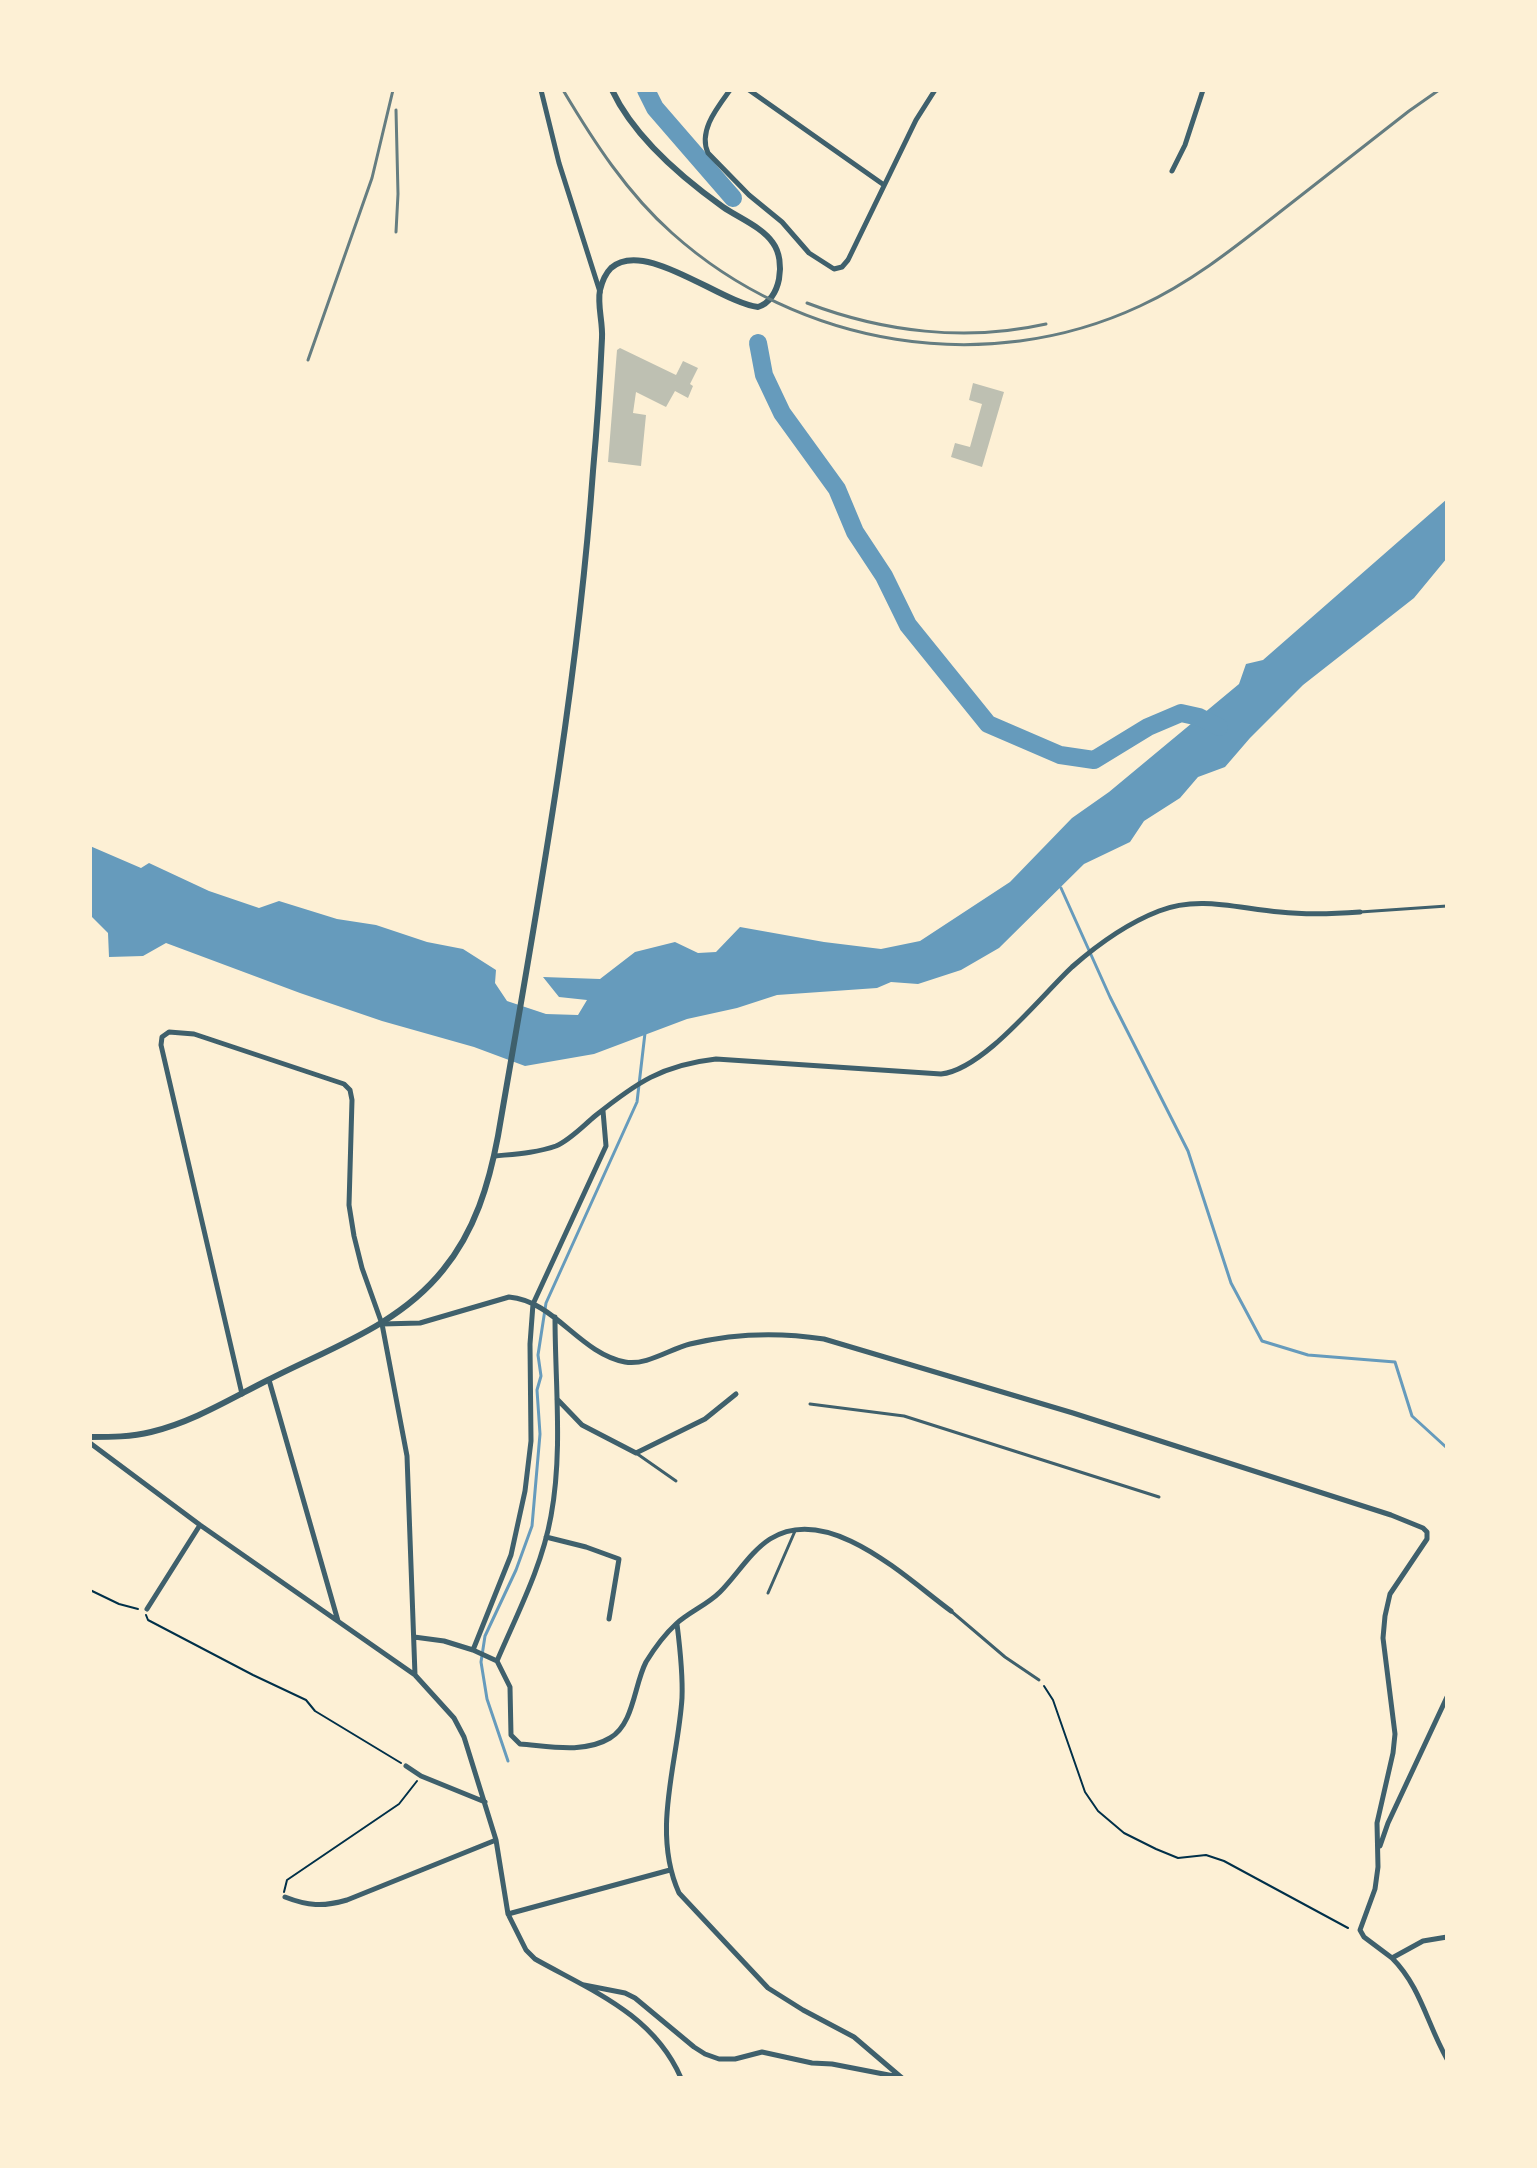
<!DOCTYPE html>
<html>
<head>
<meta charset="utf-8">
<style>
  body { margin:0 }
  #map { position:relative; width:1537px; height:2168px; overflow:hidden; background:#fdf0d5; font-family:Ubuntu,sans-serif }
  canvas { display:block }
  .frame { position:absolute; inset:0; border:92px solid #fdf0d5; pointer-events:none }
</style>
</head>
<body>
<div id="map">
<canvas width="1537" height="2168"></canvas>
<div class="frame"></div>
</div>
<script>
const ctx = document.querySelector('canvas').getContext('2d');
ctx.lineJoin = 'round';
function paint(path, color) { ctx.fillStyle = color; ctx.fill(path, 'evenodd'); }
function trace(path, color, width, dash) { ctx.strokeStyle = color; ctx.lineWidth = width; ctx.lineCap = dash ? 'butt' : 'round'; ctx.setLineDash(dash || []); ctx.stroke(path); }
const water = new Path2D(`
  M1447 499V558L1414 598 1303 685 1250 738 1225 767 1198 777 1180 798 1144 821 1130 842 1084 864 999 948 961 970 918 984 891 982 877 988 777 995 737 1008 687 1019 594 1054 525 1066 474 1047 382 1021 300 993 166 943 143 956 109 957 108 933 90 915V846L141 868 149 863 209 891 259 908 279 901 337 919 376 925 427 942 463 949 496 970 495 983 507 1001 546 1014 578 1015 587 1000 559 997 543 977 600 979 635 952 675 942 698 953 716 952 740 927 824 942 881 949 920 941 1010 882 1072 818 1109 792 1239 684 1246 664 1263 660Z`);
const stream = new Path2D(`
  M1061 888 1110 997 1188 1151 1231 1283 1262 1341 1308 1355 1395 1362 1412 1416 1447 1448
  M508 1761 487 1699 481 1662 485 1636 516 1570 532 1526 540 1434 537 1390 541 1376 538 1355 546 1303 637 1102 645 1033`);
const river = new Path2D(`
  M646 90 655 108 733 198
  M758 343 764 375 782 413 837 489 855 532 884 576 908 625 988 724 1060 755 1094 760 1148 727 1181 713 1199 717 1219 727`);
const building = new Path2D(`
  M620 348 676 375 683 361 698 368 690 384 693 386 688 398 675 391 666 407 636 392 633 413 646 415 641 466 608 462 617 350Z
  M973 383 1004 392 982 467 951 457 955 443 970 447 982 404 969 400Z`);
const path = new Path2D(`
  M90 1590 119 1604 138 1609
  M146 1615 148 1620 253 1675 306 1700 315 1711 401 1763
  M1044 1686 1053 1700 1085 1792 1098 1811 1124 1833 1156 1849 1178 1858 1206 1855 1224 1861 1348 1928
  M284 1892 287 1880 399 1804 417 1781`);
const service = new Path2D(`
  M1360 912 1447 906
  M810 1404 904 1416 1159 1497
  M636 1453 676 1481
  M768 1593 795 1531
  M951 1611 1005 1657 1039 1680`);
const minor = new Path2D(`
  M541 90 559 163 600 292
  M730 90C717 108 698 131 708 153L749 195 782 222 809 253 834 269 842 267 848 260 916 120 935 90
  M749 90 884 185
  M1172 171 1185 145 1203 90
  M495 1156C515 1154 536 1153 556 1146 570 1140 583 1126 595 1116 636 1083 662 1065 716 1059L941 1074C983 1070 1040 997 1072 967 1097 945 1128 923 1159 911 1199 895 1240 909 1280 912 1307 915 1333 914 1360 912
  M382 1324 420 1323 509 1297C555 1301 579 1353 625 1362 646 1366 670 1349 690 1344 735 1333 778 1332 824 1339L1073 1413 1391 1515 1423 1528 1427 1532V1539L1390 1594 1385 1616 1383 1638 1395 1734 1393 1753 1377 1823 1378 1867 1375 1889 1360 1930 1364 1937 1392 1958 1423 1941 1447 1937
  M269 1380 338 1621
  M242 1394 161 1045 162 1037 169 1032 194 1034 344 1084 350 1090 352 1100 349 1205 354 1236 362 1268 382 1324 407 1456 415 1675
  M557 1399 582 1425 636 1453 705 1419 736 1394
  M90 1443 200 1525 415 1675 454 1718 464 1737 496 1840 508 1914 526 1950 535 1959C592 1991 653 2014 681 2078
  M546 1537 586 1547 619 1559 609 1619
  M147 1609 200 1525
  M677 1624C680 1648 683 1673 682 1698 678 1762 651 1831 679 1893L768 1988 803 2010 854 2037 902 2078
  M414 1637 444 1641 473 1650
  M497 1661 510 1687 511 1735 520 1744C548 1746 584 1754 610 1738 634 1724 634 1685 646 1662 654 1649 664 1635 676 1624 689 1612 707 1605 720 1592 737 1575 750 1552 770 1539 829 1502 907 1579 951 1611
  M497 1661 473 1650 511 1555 525 1491 531 1441 530 1344 533 1304 606 1146 603 1111
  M497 1661C517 1614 542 1567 551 1516 563 1451 555 1383 555 1317
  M406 1766 421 1776 485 1802
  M1380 1846 1388 1823 1447 1697
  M285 1897C308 1906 323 1907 347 1900L496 1840
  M508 1914 670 1870
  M1392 1958C1421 1987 1427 2024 1447 2059
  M584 1985 625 1993 635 1998 694 2047 705 2054 719 2059H735L762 2052 812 2063 832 2064 899 2077`);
const tertiary = new Path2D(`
  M90 1437C111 1437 131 1437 151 1432 193 1422 230 1399 268 1380 330 1348 398 1326 443 1270 475 1231 489 1184 498 1136 536 915 577 694 593 471 597 427 600 382 602 338 603 322 597 305 600 290 602 282 605 274 611 268 644 238 721 303 758 307 781 300 786 261 773 243 762 227 739 218 723 207 681 177 634 137 612 90`);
const rail = new Path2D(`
  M563 90C594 142 627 193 672 233 799 347 986 378 1140 306 1194 281 1239 244 1285 208 1326 176 1368 143 1409 111L1439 90
  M396 110 398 194 396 232
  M807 303C883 332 966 342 1046 324
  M308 360 372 178 393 90`);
paint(water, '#669bbc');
trace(stream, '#669bbc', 3);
trace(river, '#669bbc', 18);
paint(building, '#bec0b2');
trace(path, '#003049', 2);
trace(service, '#3f606c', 3);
trace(minor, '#3f606c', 5);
trace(tertiary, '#3f606c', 6);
trace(rail, '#657d81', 3);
</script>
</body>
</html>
